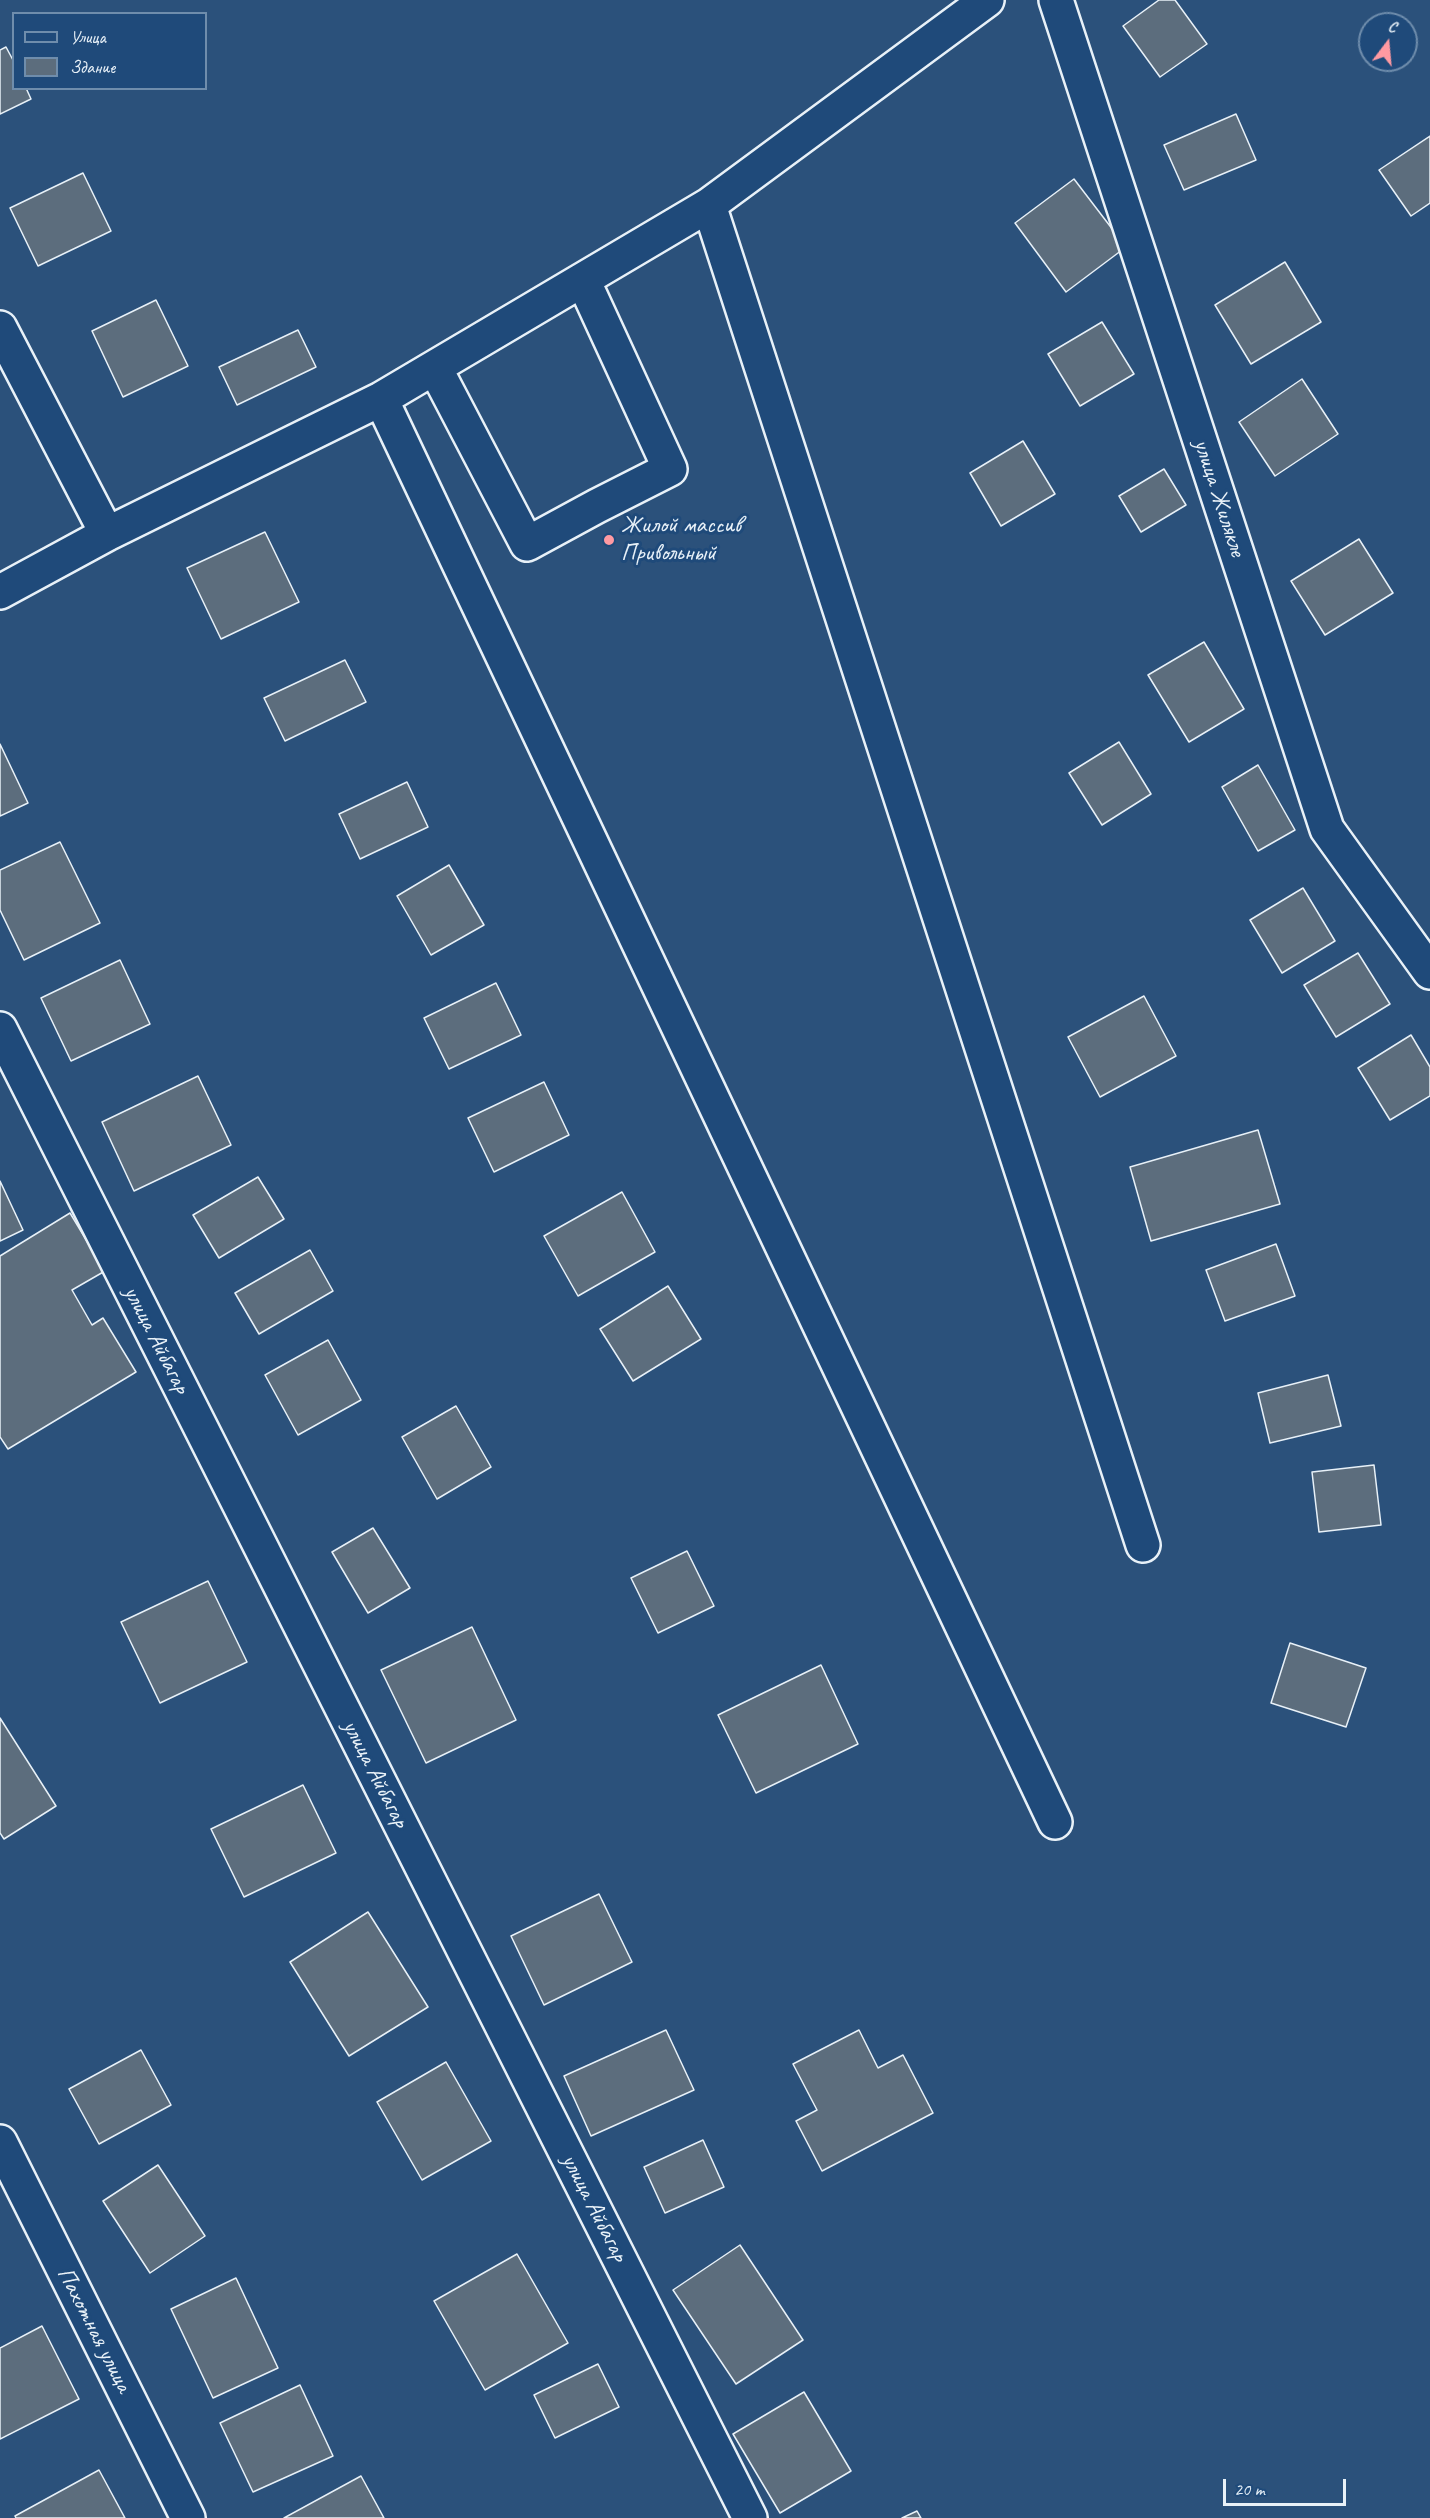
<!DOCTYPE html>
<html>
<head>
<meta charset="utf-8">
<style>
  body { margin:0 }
  #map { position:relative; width:1430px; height:2518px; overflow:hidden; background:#2b517b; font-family:Caveat,sans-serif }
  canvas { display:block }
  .legend { position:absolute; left:12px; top:12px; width:195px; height:78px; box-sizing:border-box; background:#1f4a7a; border:2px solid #6f8dac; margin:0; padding:8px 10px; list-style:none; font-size:18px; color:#e8f1f8 }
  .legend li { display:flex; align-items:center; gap:12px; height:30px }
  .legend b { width:30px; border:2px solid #6f8dac }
  .north { position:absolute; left:1358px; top:12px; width:60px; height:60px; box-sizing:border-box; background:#1f4a7a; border:2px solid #6f8dac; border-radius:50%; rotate:16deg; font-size:16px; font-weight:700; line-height:24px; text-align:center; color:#e8f1f8 }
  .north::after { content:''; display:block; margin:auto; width:21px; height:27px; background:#ff9aa2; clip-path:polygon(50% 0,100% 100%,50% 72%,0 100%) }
  .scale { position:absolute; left:1223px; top:2479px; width:123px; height:27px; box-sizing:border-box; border:3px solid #e8f1f8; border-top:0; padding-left:8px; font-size:18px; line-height:21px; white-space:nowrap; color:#e8f1f8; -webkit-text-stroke:4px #1f4a7a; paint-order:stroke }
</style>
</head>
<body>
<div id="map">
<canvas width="1430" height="2518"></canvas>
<ul class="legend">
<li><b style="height:8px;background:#1f4a7a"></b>Улица</li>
<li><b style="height:16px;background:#5c6d7d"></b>Здание</li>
</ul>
<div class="north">С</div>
<div class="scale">20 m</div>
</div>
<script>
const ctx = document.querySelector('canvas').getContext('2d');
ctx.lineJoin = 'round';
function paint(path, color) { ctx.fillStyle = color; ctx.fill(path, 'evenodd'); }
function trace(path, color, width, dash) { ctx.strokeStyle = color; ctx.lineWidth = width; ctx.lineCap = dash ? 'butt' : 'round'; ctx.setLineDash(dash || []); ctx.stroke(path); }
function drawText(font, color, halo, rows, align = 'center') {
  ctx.font = font + ' Caveat,sans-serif'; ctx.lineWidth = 6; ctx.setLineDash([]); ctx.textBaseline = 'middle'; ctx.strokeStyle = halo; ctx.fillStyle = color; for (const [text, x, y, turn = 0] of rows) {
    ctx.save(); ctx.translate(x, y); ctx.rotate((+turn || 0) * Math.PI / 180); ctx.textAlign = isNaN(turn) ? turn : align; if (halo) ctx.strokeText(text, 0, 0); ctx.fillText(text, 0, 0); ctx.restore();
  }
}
const building = new Path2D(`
  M1159 0H1175L1207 44 1160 77 1123 26Z
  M6 47 14 62V88H26L31 99 0 114V50Z
  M1236 114 1256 160 1184 190 1164 145Z
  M1430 136V203L1411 216 1379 170Z
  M83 173 111 231 38 266 10 208Z
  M1074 179 1126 247 1066 292 1015 223Z
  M1285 262 1321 322 1251 364 1215 305Z
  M156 300 188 366 123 397 92 331Z
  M1102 322 1134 374 1080 406 1048 354Z
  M298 330 316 367 237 405 219 367Z
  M1302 379 1338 434 1275 476 1239 422Z
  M1023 441 1055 494 1001 526 970 473Z
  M1164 469 1186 505 1141 532 1119 496Z
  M265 532 299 602 221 639 187 568Z
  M1359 539 1393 593 1325 635 1291 581Z
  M1204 642 1244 709 1189 742 1148 675Z
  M345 660 366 702 285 741 264 698Z
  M1119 742 1151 794 1102 825 1069 773Z
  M0 744 28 803 0 816Z
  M1258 765 1295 830 1258 851 1222 787Z
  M407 782 428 827 360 859 339 814Z
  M60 842 100 923 24 960 0 910V870Z
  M449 865 484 925 431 955 397 896Z
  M1303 888 1335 941 1282 973 1250 920Z
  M1358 953 1390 1004 1336 1037 1304 985Z
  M120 960 150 1024 71 1061 41 998Z
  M496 983 521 1035 449 1069 424 1018Z
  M1144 996 1176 1056 1100 1097 1068 1037Z
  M1411 1035 1430 1067V1096L1390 1120 1358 1068Z
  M198 1076 231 1145 134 1191 102 1122Z
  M544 1082 569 1135 494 1172 468 1118Z
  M1258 1130 1280 1204 1151 1241 1130 1167Z
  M258 1177 284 1219 219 1258 193 1215Z
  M0 1181 23 1230 0 1241Z
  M622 1192 655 1252 578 1296 544 1236Z
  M70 1213 105 1271 72 1290 92 1325 103 1318 136 1372 8 1449 0 1437V1256Z
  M1276 1244 1295 1296 1225 1321 1206 1270Z
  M310 1250 333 1291 259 1334 235 1293Z
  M668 1286 701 1339 633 1381 600 1329Z
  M328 1340 361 1400 298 1435 265 1375Z
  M1328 1375 1341 1426 1270 1443 1258 1393Z
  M456 1406 491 1467 437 1499 402 1437Z
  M1374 1465 1381 1525 1319 1532 1312 1472Z
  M373 1528 410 1588 368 1613 332 1552Z
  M687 1551 714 1606 658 1633 631 1578Z
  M208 1581 247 1662 160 1703 121 1622Z
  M472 1627 516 1720 426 1763 381 1670Z
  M1290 1643 1366 1668 1346 1727 1271 1703Z
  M821 1665 858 1744 756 1793 718 1715Z
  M0 1718 56 1806 4 1839 0 1833Z
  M303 1785 336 1853 244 1897 211 1829Z
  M599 1894 632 1962 544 2005 511 1936Z
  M368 1912 428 2007 349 2056 290 1962Z
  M666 2030 694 2090 591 2136 564 2076Z
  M859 2030 878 2068 903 2055 933 2113 822 2171 796 2121 817 2110 793 2064Z
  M141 2050 171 2105 99 2144 69 2089Z
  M446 2062 491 2141 422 2180 377 2102Z
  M703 2140 724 2187 665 2213 644 2167Z
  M158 2165 205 2236 150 2273 103 2201Z
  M740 2245 803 2340 736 2384 673 2290Z
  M517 2254 568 2343 485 2390 434 2301Z
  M236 2278 278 2368 213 2398 171 2309Z
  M42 2326 79 2399 0 2439V2348Z
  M598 2364 619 2407 555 2438 534 2395Z
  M300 2385 333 2456 253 2492 220 2423Z
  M804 2392 851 2471 780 2513 733 2434Z
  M99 2470 125 2518H16L15 2516Z
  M361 2476 384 2518H284Z
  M917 2511 921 2518H902Z`);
const minor = new Path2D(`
  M1056 0 1327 829 1430 972
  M709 205 1143 1545
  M0 328 107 534
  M435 368 527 544 597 506 670 469 583 280
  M381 399 1055 1822
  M0 592 107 534 381 399 709 205 987 0
  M0 1029 750 2518
  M0 2142 188 2518`);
const markers = [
  [609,540,6,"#ff9aa2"]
];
const streetNames = [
  ["улица Жилякле",1219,498,72],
  ["улица Айбагар",156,1340,63],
  ["улица Айбагар",375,1774,63],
  ["улица Айбагар",594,2208,63],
  ["Пахотная улица",94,2330,63]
];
const poiNames = [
  ["Жилой массив",621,526],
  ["Привольный",621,554]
];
paint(building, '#5c6d7d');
trace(building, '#e8f1f8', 1.5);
trace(minor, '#e8f1f8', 38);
trace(minor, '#1f4a7a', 33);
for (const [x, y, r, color] of markers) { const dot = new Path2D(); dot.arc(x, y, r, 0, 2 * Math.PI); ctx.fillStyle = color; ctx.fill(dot); trace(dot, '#1f4a7a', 2); }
drawText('24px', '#e8f1f8', '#1f4a7a', streetNames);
drawText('24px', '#e8f1f8', '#1f4a7a', poiNames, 'left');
</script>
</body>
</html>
